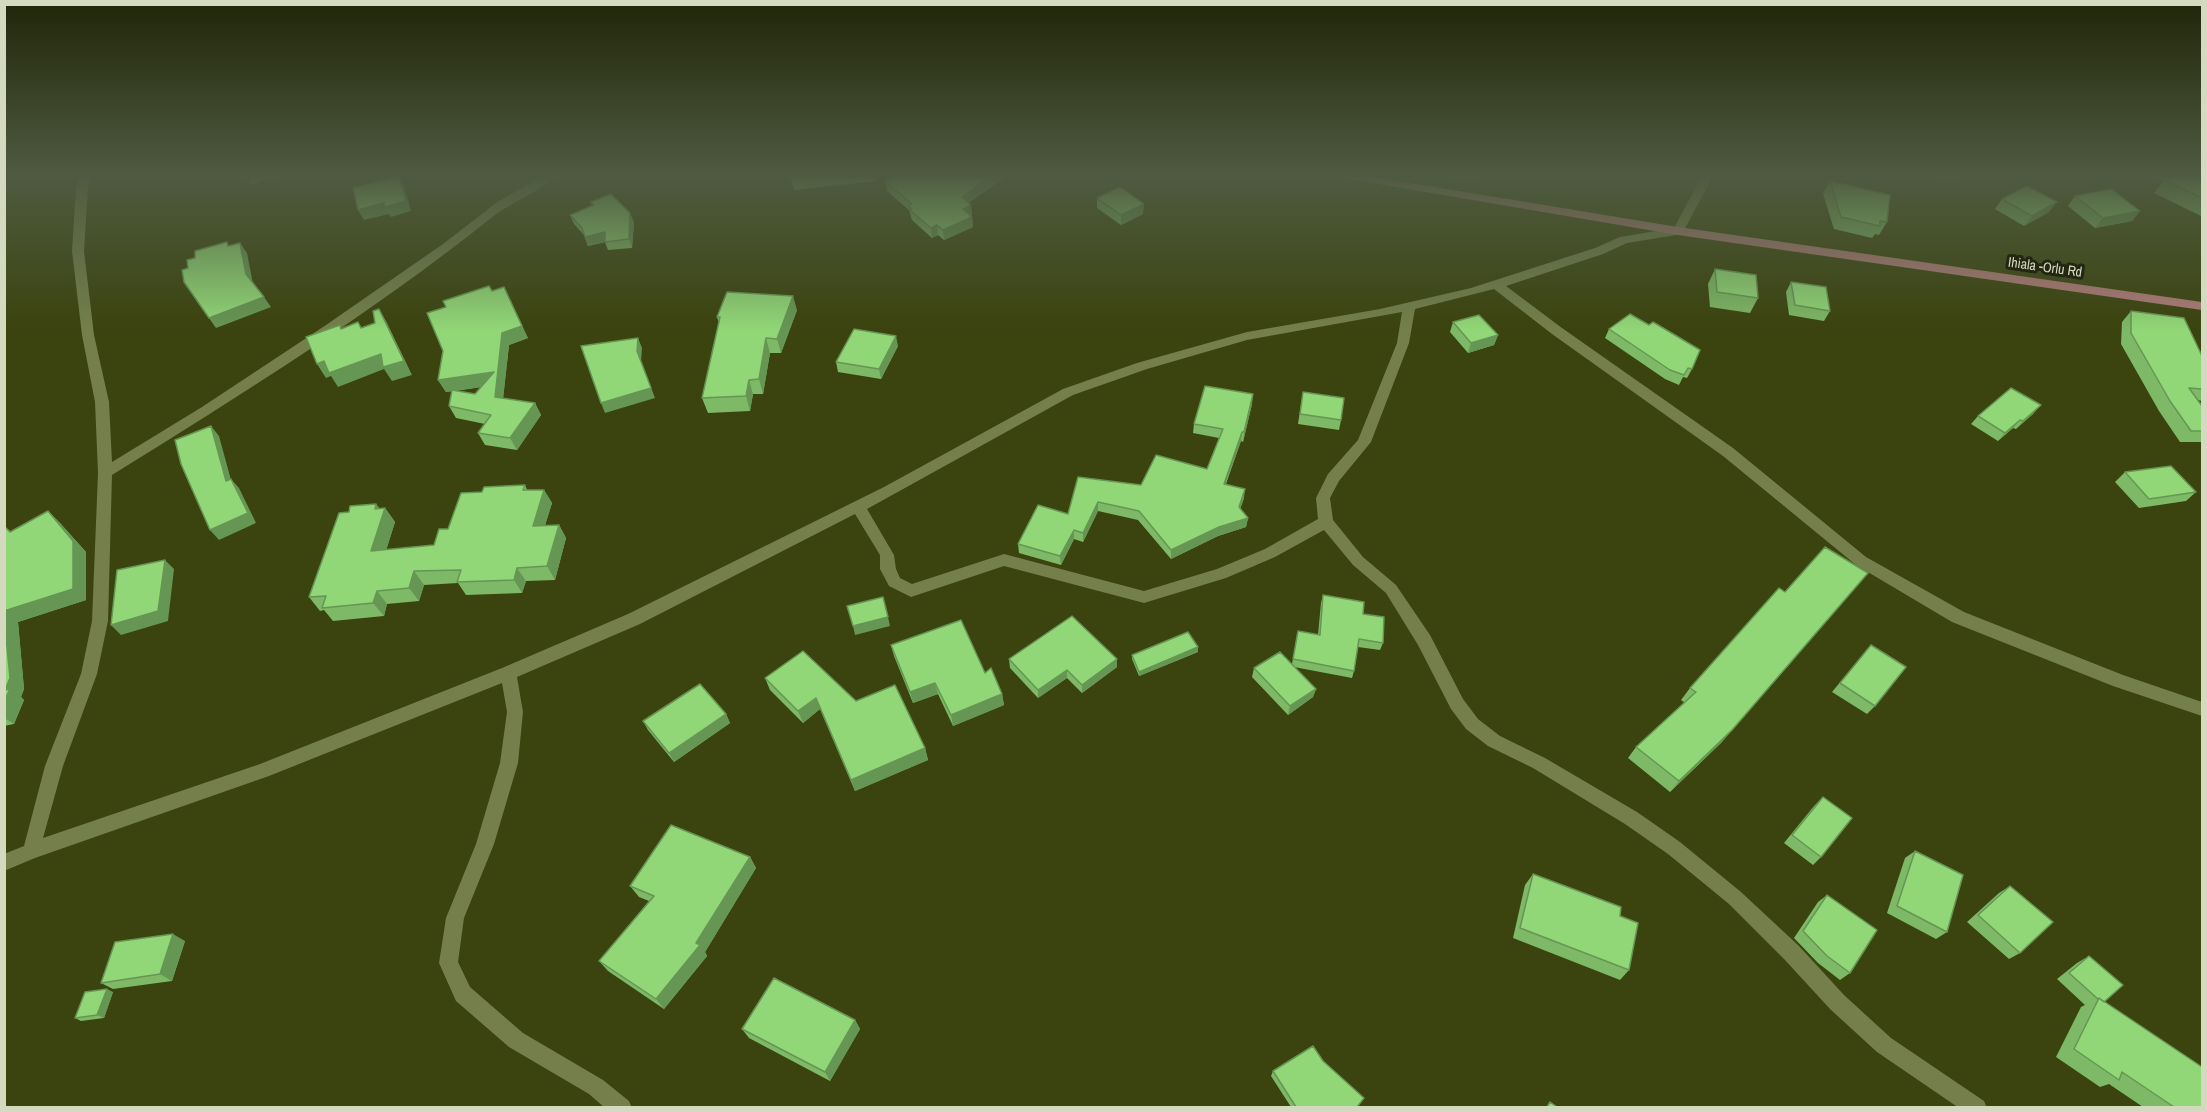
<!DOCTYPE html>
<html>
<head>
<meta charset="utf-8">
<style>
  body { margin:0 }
  #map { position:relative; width:2207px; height:1112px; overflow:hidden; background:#3b430e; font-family:"Archivo Narrow",sans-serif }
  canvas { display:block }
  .frame { position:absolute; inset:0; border:6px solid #d4dabf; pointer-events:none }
</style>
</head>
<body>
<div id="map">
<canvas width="2207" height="1112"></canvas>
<div class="frame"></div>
</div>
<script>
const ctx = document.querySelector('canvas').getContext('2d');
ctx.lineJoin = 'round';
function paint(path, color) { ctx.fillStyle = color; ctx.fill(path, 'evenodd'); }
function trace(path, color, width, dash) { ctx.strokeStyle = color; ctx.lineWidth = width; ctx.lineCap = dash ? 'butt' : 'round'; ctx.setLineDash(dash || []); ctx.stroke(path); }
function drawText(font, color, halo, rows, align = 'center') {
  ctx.font = font + ' "Archivo Narrow",sans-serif'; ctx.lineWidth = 6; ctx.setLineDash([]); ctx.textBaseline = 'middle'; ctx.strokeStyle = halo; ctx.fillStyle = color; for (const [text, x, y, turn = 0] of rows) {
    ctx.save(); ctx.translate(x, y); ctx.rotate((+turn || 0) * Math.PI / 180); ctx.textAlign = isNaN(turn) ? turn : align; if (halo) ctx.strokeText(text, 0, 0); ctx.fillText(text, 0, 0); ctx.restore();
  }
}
const minor = new Path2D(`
  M81 176H92L88 188 84 251 94 335 109 402 112 462 202 407 326 325 443 244 496 203 542 176H556C541 191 510 203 491 218 372 313 241 395 112 475L108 621 97 674 63 766 43 838 260 764 502 668 628 614 884 487 1063 389 1137 363 1247 332 1380 309 1471 288 1595 248 1620 237 1674 228 1702 176H1713L1682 234 1627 243 1603 254 1506 286 1562 328 1733 448 1866 557 1964 612 2123 675 2202 702V716L2113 686 1952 622 1856 565 1723 456 1552 334 1494 289 1415 309 1409 343 1371 442 1339 481 1330 498 1333 520 1363 557 1396 585 1430 635 1463 699 1478 719 1500 736 1545 758 1637 812 1680 842 1741 892 1799 946 1844 995 1891 1038 1984 1101 1987 1108H1959L1877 1052 1830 1009 1785 960 1729 904 1668 854 1625 824 1533 768 1488 746 1466 729 1451 709 1418 645 1386 593 1353 565 1324 530 1275 557 1226 578 1144 603 1004 566 911 597 889 586 880 569V555L855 514 640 624 517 677 523 712 518 763 494 844 464 918 458 962 470 987 523 1033 603 1080 629 1101 632 1108H605L589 1094 509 1047 456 1001 439 963 446 918 476 844 500 763 507 712 502 683 269 776 35 858 4 871V854L24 846 45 766 81 674 92 621 98 473 95 402 82 335 72 251 76 188ZM1402 312 1397 343 1358 440 1328 474 1316 498 1318 519 1265 549 1217 569 1144 591 1004 554 912 584 900 578 896 569 894 555 867 509 1073 395 1147 369 1247 340Z`);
const major = new Path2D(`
  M1343 176H1368L1678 227 2202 302V310L1678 235 1349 179Z`);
const wall = new Path2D(`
  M790 176H875L876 181 794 190Z
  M897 176H1007L968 203 972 215 971 216 972 217 973 227 944 240 938 235 932 238 912 220 909 210 887 191 885 181Z
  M1449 176H1478L1477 180Z
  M1932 176H1955L1954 178Z
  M2153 176H2202V214L2201 216 2154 193 2163 181Z
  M1830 181 1887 222 1879 235 1875 234 1872 238 1834 229 1823 194Z
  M2075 196 2140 211 2132 221 2095 228 2068 206Z
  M1097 198 1143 214 1121 225 1097 208Z
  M2002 199 2049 212 2024 226 1995 209Z
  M591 202 634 222 632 248 608 250 605 242 588 246 584 235 574 224 570 215 592 206Z
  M1715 269 1758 298 1750 313 1710 307 1708 284Z
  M1791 282 1830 311 1824 321 1789 315 1786 292Z
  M492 291 528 338 509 345 503 398 535 403 541 415 517 450 485 445 478 433 485 424 456 418 449 406 452 391 446 392 438 380 443 351ZM481 387 475 394 455 391Z
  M797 310 781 353H770L763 394H753L750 411 708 413 702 398 719 323 717 317Z
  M2131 311 2202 356V401L2198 400 2202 406V442H2180L2159 411 2121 344 2122 322Z
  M1453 322 1498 335 1494 345 1468 353 1450 332Z
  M1609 329 1692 369 1687 378 1683 377 1679 385 1665 379 1605 338Z
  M898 346 881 379 838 372 836 362Z
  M1303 392 1341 420 1339 430 1298 424Z
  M1252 404 1243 442 1241 441 1226 484 1244 498 1240 509 1248 518 1246 527 1218 536 1171 559 1138 520 1098 511 1083 542 1074 539 1061 565 1019 553 1018 544 1068 514 1141 485 1207 469 1219 438 1193 433 1194 424Z
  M2034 413 2016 429 2013 428 1998 441 1971 424 1978 416Z
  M2125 472 2196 492 2186 501 2139 508 2115 482Z
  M525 485 527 490H544L552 503 545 525H559L566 538 555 580 526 581 522 593 466 595 458 583 424 585 419 601 387 604 384 616 333 621 324 610 320 611 309 597 349 512 376 504 379 508H385L395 522 386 550 434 545 482 492Z
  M48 511 60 523 86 552V600L18 622 24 689 21 697 24 700 14 724 4 726V526L11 532Z
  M1779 588 1722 742 1670 792 1628 758 1636 747 1685 703 1681 700 1690 688Z
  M1323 595 1383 643 1380 650 1358 647 1354 671 1352 678 1294 667 1316 689 1313 697 1288 715 1252 677 1254 668 1292 664 1298 631 1318 635 1321 603Z
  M891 645 985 673 1002 694 1004 705 953 726 938 694 913 703 894 656Z
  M1871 645 1875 706 1867 714 1832 692Z
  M1198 652 1139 676 1132 659V655Z
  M1009 659 1117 667 1082 693 1067 678 1038 698 1010 668Z
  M765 678 856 701 925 748 928 760 855 791 820 709 803 723 770 690Z
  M726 714 730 723 674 762 648 730 643 721Z
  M1823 797 1821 857 1813 865 1784 843 1814 806Z
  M1915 851 1947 932 1936 939 1887 913 1905 858Z
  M750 857 756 868 705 952 707 956 664 1009 608 971 599 961 649 901 639 897 630 886Z
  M1533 874 1620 916 1629 970 1620 980 1513 938 1525 885Z
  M2010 886 2020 953 2009 959 1967 922 1999 893Z
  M1827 895 1850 973 1840 980 1818 963 1794 938 1818 902Z
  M185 941 172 981 113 989 101 983Z
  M2089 956 2104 1002 2201 1066H2202V1107H2143L2109 1084 2100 1087 2056 1057 2081 1007 2085 1005 2057 979 2077 963Z
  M113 992 104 1018 81 1021 75 1018Z
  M855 1020 860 1029 830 1081 749 1038 742 1029Z
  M1323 1061 1357 1107H1291L1271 1076 1273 1071Z`);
const shadedWall = new Path2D(`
  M252 176H278L251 185 246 178Z
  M399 176 404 186 411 211 391 217 389 214 364 220 358 210Z
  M992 176H1007L963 207 962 197Z
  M2057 202 2049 212 2024 226 2032 216Z
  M1144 204 1143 214 1121 225V215Z
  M971 205 972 215 964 219 963 209Z
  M2140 211 2132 221 2095 228 2103 218Z
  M630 213 634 222 632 248 629 239Z
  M972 217 973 227 944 240 943 230Z
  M937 225 938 235 932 238 931 228Z
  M605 232 609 241 588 246 585 237Z
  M240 243 247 253 253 284 246 274Z
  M793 296 797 310 781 353 777 339Z
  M264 297 271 307 216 328 209 318Z
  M510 299 528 338 509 345 502 409 495 397 496 385 446 392 438 380 494 372Z
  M379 309 387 323 412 375 392 381 384 369 338 387 331 376 326 378 317 364 324 361 381 354Z
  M1498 335 1494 345 1468 353 1471 343Z
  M896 336 898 346 881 379 879 369Z
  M638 338 642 348 641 361 655 398 605 413 601 403 637 351Z
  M766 338 770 353 763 394 759 379Z
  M749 380 753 394 750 411 746 396Z
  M1253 394 1252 404 1243 442 1244 432Z
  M535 403 541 415 517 450 510 438Z
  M2041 405 2034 413 2016 429 2023 421Z
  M2020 420 2013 428 1998 441 2005 433Z
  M211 426 219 436 234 491 226 481Z
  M1242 432 1241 441 1222 493 1224 484Z
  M231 479 239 488 256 523 219 540 210 530Z
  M1245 489 1244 498 1238 516 1239 507Z
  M544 490 552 503 541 539 533 526Z
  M1098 502V511L1083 542V533Z
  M376 504 383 514 385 508 395 522 382 564 371 551 375 509Z
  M48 511 60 523 86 552V600L18 622 24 689 21 697 24 700 14 724 4 718V611Z
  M1248 518 1246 527 1218 536 1171 559V550L1219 527Z
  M559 525 566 538 555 580 547 566Z
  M1074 530V539L1061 565 1060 556Z
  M165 560 174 569 168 621 121 635 111 625Z
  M517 568 526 581 522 593 514 580Z
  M414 571 424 585 419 601 409 588Z
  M1857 586 1722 742 1670 792 1679 781Z
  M377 591 387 604 384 616 373 603Z
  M888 617 890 626 855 635 853 626Z
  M1198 647V652L1139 676V672Z
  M1117 659V667L1082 693V685Z
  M1067 670V678L1038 698V690Z
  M935 683 938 694 913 703 910 692Z
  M1316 689 1313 697 1288 715 1290 706Z
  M1002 694 1004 705 953 726 951 715Z
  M816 698 820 709 803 723 798 711Z
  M726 714 730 723 674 762 669 753Z
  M925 748 928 760 855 791 851 780Z
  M750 857 756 868 705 952 707 956 664 1009 656 999 696 943Z
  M173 934 185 941 172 981 160 974Z
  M107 989 113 992 104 1018 97 1015Z
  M855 1020 860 1029 830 1081 825 1072Z`);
const building = new Path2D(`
  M399 176 406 201 385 207 384 203 358 210 353 188Z
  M897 176H992L962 197 971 205 963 209 972 217 943 230 937 225 931 228 910 210 912 209 908 206 912 204 885 181Z
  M2170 176H2202V198L2164 180Z
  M1830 181 1890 195 1887 222 1880 221V226L1841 217Z
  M2027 186 2057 202 2032 216 2002 199Z
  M1120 187 1144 204 1121 215 1097 198Z
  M2111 189 2140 211 2103 218 2075 196Z
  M611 194 630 213 629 239 605 242V232L585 237 582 228 570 215 594 205 591 202Z
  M227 242 228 246 240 243 246 274 264 297 209 318 184 282 182 270 188 268 187 260 195 258V251Z
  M1715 269 1756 275 1758 298 1717 292Z
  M1791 282 1826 287 1830 311 1795 305Z
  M489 286 492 291 504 287 522 326 502 333 495 397 535 403 510 438 478 433 491 415 449 406 452 390 475 394 494 372 438 380 443 351 427 313 446 307 443 301Z
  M727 292 793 296 777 339 766 338 759 379 749 380 746 396 702 398 720 317H717Z
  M379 309 404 361 383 367 381 354 329 373 324 361 317 364 306 337 340 325 341 329 358 322 361 328 375 323 373 311Z
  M2131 311 2184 318 2202 356V389L2189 388 2202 406V431H2191L2170 401 2131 333Z
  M1630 314 1649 325 1653 322 1700 350 1692 369 1688 368 1684 375 1670 370 1609 329Z
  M1479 315 1498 335 1471 343 1453 322Z
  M854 329 896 336 879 369 836 362Z
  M638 338 637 351 651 388 601 403 581 346Z
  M1205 386 1253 394 1244 432H1242L1224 484 1245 489 1239 507 1248 518 1219 527 1171 550 1139 511 1098 502 1083 533 1074 530 1060 556 1018 544 1038 505 1068 514 1078 477 1141 485 1156 455 1207 469 1223 429 1194 424Z
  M2011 388 2041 405 2023 421 2020 420 2005 433 1978 416Z
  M1303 392 1344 398 1341 420 1300 414Z
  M211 426 226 481 231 479 248 513 210 530 181 464 175 440Z
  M2171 466 2196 492 2149 499 2125 472Z
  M525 485 523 490H544L533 526 559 525 547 566 517 568 514 580 457 582 461 570 414 571 409 588 377 591 373 603 322 608 326 596 309 597 339 513 349 512 350 506 376 504 375 509 385 508 371 551 434 545 439 529H448L461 493 482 492 484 487Z
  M48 511 73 541V589L4 611V526L10 532Z
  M1825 547 1868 573 1732 730 1679 781 1636 747 1696 692 1690 688 1779 588 1785 592Z
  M165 560 158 611 111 625 117 570Z
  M1323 595 1364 602 1363 614 1384 617 1383 643 1359 639 1354 671 1293 659 1298 631 1320 635Z
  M883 597 888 617 853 626 847 606Z
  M4 616 10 678 5 690 10 689 4 701Z
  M1072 616 1117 659 1082 685 1067 670 1038 690 1009 659Z
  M961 620 985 673 991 668 1002 694 951 715 935 683 910 692 891 645Z
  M1188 632 1198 647 1139 672 1132 655Z
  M1871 645 1906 667 1875 706 1840 683Z
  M803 651 856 701 895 685 925 748 851 780 816 698 798 711 765 678Z
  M1280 652 1316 689 1290 706 1254 668Z
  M700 684 726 714 669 753 643 721Z
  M1823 797 1852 818 1821 857 1792 835Z
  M671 825 750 857 696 943 700 945 656 999 599 961 654 896 630 886Z
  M1915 851 1963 875 1947 932 1897 906Z
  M1533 874 1621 907 1620 916 1638 923 1629 970 1520 928Z
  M2010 886 2053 922 2020 953 1978 915Z
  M1827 895 1877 930 1850 973 1827 956 1803 931Z
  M173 934 160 974 101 983 115 942Z
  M2089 956 2123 985 2104 1002 2099 998 2098 999 2069 973Z
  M774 978 855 1020 825 1072 742 1029Z
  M107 989 97 1015 75 1018 85 992Z
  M2099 998 2202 1067V1107H2174L2122 1072 2119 1080 2074 1049Z
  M1313 1046 1323 1061 1364 1098 1357 1107H1296L1273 1071Z
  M1550 1102 1557 1107H1547Z`);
const farStreetnames = [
  ["Ihiala -Orlu Rd",2045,268,8]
];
paint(minor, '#747f4b');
paint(major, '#af7b7a');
paint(wall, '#7db966');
paint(shadedWall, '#669653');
paint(building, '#91d777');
trace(building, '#669653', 1.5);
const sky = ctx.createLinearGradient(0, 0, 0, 331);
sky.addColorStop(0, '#202508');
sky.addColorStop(0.53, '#4f5b41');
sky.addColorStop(1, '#4f5b4100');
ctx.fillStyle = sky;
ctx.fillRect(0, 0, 2207, 331);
drawText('14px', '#d4dabf', '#232712', farStreetnames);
</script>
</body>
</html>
